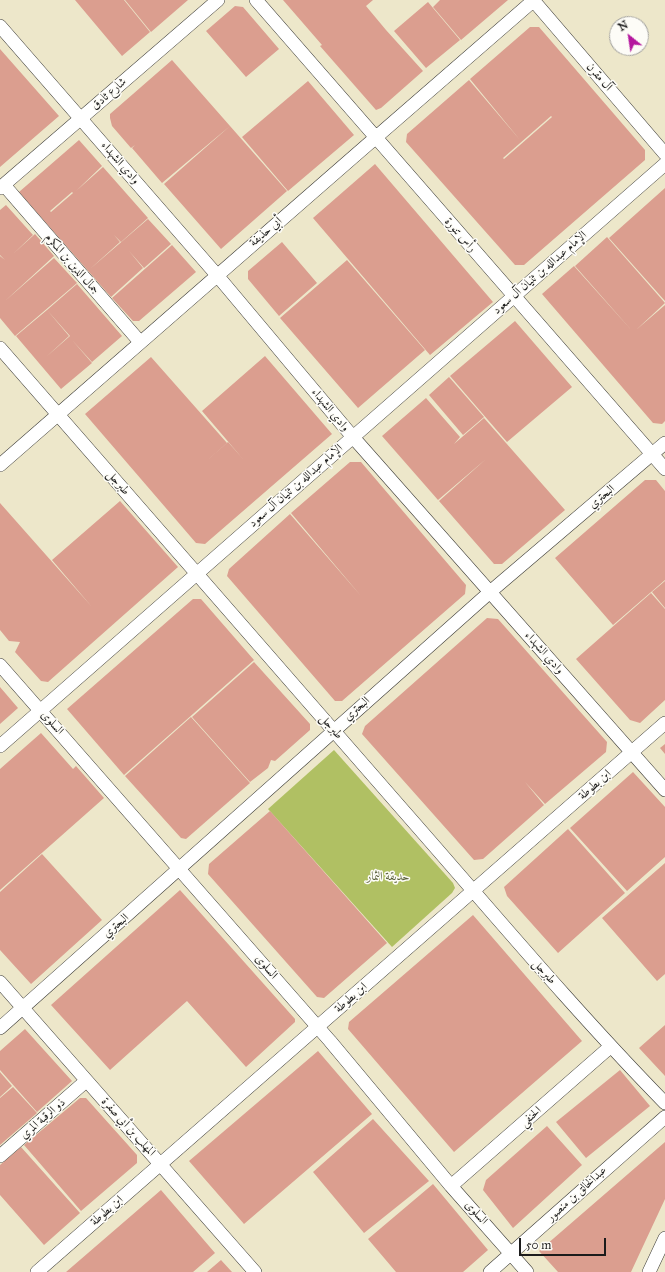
<!DOCTYPE html>
<html>
<head>
<meta charset="utf-8">
<style>
  body { margin:0 }
  #map { position:relative; width:665px; height:1272px; overflow:hidden; background:#ede7ca; font-family:"IM FELL Great Primer",serif }
  canvas { display:block }
  .north { position:absolute; left:609px; top:16px; width:40px; height:40px; box-sizing:border-box; background:#fdfcf7; border:1px solid #a3a29f; border-radius:50%; rotate:330deg; font-size:11px; font-weight:700; line-height:16px; text-align:center; color:#1c1c1c }
  .north::after { content:''; display:block; margin:auto; width:14px; height:18px; background:#b5179e; clip-path:polygon(50% 0,100% 100%,50% 72%,0 100%) }
  .scale { position:absolute; left:519px; top:1238px; width:87px; height:18px; box-sizing:border-box; border:2px solid #1c1c1c; border-top:0; padding-left:5px; font-size:12px; line-height:14px; white-space:nowrap; color:#1c1c1c; -webkit-text-stroke:3px #fdfcf7; paint-order:stroke }
</style>
</head>
<body>
<div id="map">
<canvas width="665" height="1272"></canvas>
<div class="north">N</div>
<div class="scale">50 m</div>
</div>
<script>
const ctx = document.querySelector('canvas').getContext('2d');
ctx.lineJoin = 'round';
function paint(path, color) { ctx.fillStyle = color; ctx.fill(path, 'evenodd'); }
function trace(path, color, width, dash) { ctx.strokeStyle = color; ctx.lineWidth = width; ctx.lineCap = dash ? 'butt' : 'round'; ctx.setLineDash(dash || []); ctx.stroke(path); }
function drawText(font, color, halo, rows, align = 'center') {
  ctx.font = font + ' "IM FELL Great Primer",Amiri,serif'; ctx.lineWidth = 3; ctx.setLineDash([]); ctx.textBaseline = 'middle'; ctx.strokeStyle = halo; ctx.fillStyle = color; for (const [text, x, y, turn = 0] of rows) {
    ctx.save(); ctx.translate(x, y); ctx.rotate((+turn || 0) * Math.PI / 180); ctx.textAlign = isNaN(turn) ? turn : align; if (halo) ctx.strokeText(text, 0, 0); ctx.fillText(text, 0, 0); ctx.restore();
  }
}
const green = new Path2D(`
  M334 750 453 883 455 888 452 893 392 947 268 809Z`);
const building = new Path2D(`
  M75 0H124L150 32 122 56Z
  M125 0H188L151 32Z
  M283 0H373L366 6 386 30 365 49 386 30 423 71 381 108 376 110 320 46 322 45Z
  M440 0H508L461 40 433 7Z
  M428 2 460 40 426 68 394 31Z
  M235 6 243 7 279 49 246 77 206 31Z
  M530 27H539L645 150V160L524 265H515L406 142 407 134 469 80 520 140 470 79ZM551 116 552 117 504 159 503 158Z
  M0 49 59 116 0 167Z
  M172 60 230 126 162 183 132 148 135 145 131 148 112 126 110 118V114L133 94 154 117 133 94Z
  M308 81 354 135 288 191 242 137Z
  M230 126 287 191 221 249 164 184Z
  M79 140 102 166 76 191 103 167 148 218 121 242 114 235 120 242 90 269 148 219 171 244 144 268 129 251 143 268 111 297 19 192ZM72 192 73 193 51 212 50 211Z
  M375 164 493 302 430 355 313 218Z
  M665 188V301L609 238Z
  M6 205 33 235 13 254 35 234 54 256 5 301 54 258 77 283 15 336 0 318V256L5 260 0 255V210Z
  M607 237 665 303 636 330 665 305V421L662 424 653 423 542 294 574 266 633 332 575 266Z
  M282 242 317 283 279 316 248 279V271Z
  M172 245 196 272 139 321H133L112 298Z
  M347 260 425 350 358 408 280 318Z
  M77 284 122 336 92 362 72 340 92 363 61 389 16 336 47 310 69 336 46 357 70 336 47 310Z
  M515 321 572 387 507 442 450 376Z
  M265 356 332 434 205 544 196 543 85 414 151 357 227 443 203 464 228 442 243 459 202 411Z
  M449 377 484 417 463 435 429 395Z
  M426 398 460 437 454 444 484 418 565 510 502 564H494L439 501 486 459 438 500 382 436Z
  M350 462H361L466 585 465 594 342 701H335L227 576 229 569 290 514 361 596 291 513Z
  M645 480H656L665 491V580L613 625 555 558Z
  M120 501 178 567 48 682 41 681 15 652 20 642 9 641 0 630V503L92 607 52 560Z
  M665 581V608L652 592Z
  M651 593 665 609V700L640 723 630 720 576 659Z
  M193 599H201L254 660 124 775 67 709Z
  M487 618 498 619 607 742 606 752 545 804 525 782 544 805 483 859 474 860 362 734 365 726Z
  M254 662 310 724V730L275 761 271 760 268 768 250 782 192 717Z
  M0 687 18 708 0 724Z
  M191 717 250 783 186 839 181 838 125 776Z
  M41 733 73 769 76 766 104 798 0 890V769Z
  M665 744V754L660 748Z
  M633 772 665 807V857L627 891 570 828Z
  M270 811 387 943 324 998 317 997 208 874 209 864Z
  M568 829 625 893 558 953 507 896 504 887Z
  M42 854 102 920 31 984 0 950V892Z
  M665 863V974L657 981 602 918Z
  M180 890 295 1019V1022L246 1067 187 1001 110 1070 51 1005Z
  M473 915 582 1041 454 1152 348 1029 349 1022Z
  M665 1025V1076L639 1048Z
  M25 1029 72 1081 37 1112 0 1070V1051Z
  M318 1051 372 1114 244 1224 189 1161Z
  M620 1070 650 1106 586 1158 556 1122Z
  M0 1072 12 1086 0 1097Z
  M13 1087 37 1113 0 1145V1098Z
  M80 1098H86L137 1155V1163L81 1211 24 1145Z
  M373 1119 429 1181 364 1233 313 1172Z
  M547 1126 582 1165 513 1228 483 1190 486 1180Z
  M665 1142V1199L631 1272H558L539 1251Z
  M21 1147 80 1213 44 1245 0 1195V1165Z
  M433 1184 488 1250 463 1272H396L368 1239Z
  M161 1190 215 1253 193 1272H66Z
  M221 1260 232 1272H207Z`);
const minor = new Path2D(`
  M256 0 665 469
  M533 0 665 154
  M0 26 216 274 352 436 665 790
  M4 185 140 342
  M0 188 218 0
  M0 348C134 502 268 656 402 809 489 908 573 1009 665 1103
  M0 465C177 309 356 155 534 0
  M0 665 330 1041 451 1186 527 1272
  M0 746 665 164
  M0 982 255 1272
  M0 1028 490 592 665 443
  M0 1156 86 1081
  M451 1186 610 1047
  M37 1272 665 723
  M490 1272 665 1117
  M649 1272 665 1238`);
const streetNames = [
  ["آل مقرن",599,77,49],
  ["شارع ثادق",109,94,-41],
  ["وادي الشهداء",120,163,49],
  ["أبي حذيفة",266,232,-40],
  ["رأس تنورة",460,235,49],
  ["جمال الدين بن المكرم",72,264,49],
  ["الإمام عبدالله بن ثنيان آل سعود",540,273,-41],
  ["وادي الشهداء",330,410,50],
  ["طبرجل",118,483,49],
  ["الإمام عبدالله بن ثنيان آل سعود",296,486,-41],
  ["البحتري",602,497,-40],
  ["وادي الشهداء",544,653,48],
  ["البحتري",357,709,-41],
  ["السلوى",52,723,48],
  ["طبرجل",331,727,49],
  ["ابن بطوطة",595,785,-41],
  ["البحتري",116,926,-41],
  ["السلوى",266,967,49],
  ["طبرجل",544,972,48],
  ["ابن بطوطة",351,998,-41],
  ["الحنفي",531,1117,-41],
  ["ذو الرقبة المري",43,1119,-41],
  ["المهلب بن أبي صفرة",128,1127,48],
  ["عبدالخالق بن منصور",577,1194,-42],
  ["ابن بطوطة",107,1211,-41],
  ["السلوى",476,1213,48]
];
const parkNames = [
  ["حديقة الثمار",388,877]
];
paint(green, '#b0c063');
paint(building, '#db9e8f');
trace(minor, '#3b3a36', 14);
trace(minor, '#fff', 13);
drawText('12px', '#1c1c1c', '#fdfcf7', streetNames);
drawText('12px', '#575e38', '#fdfcf7', parkNames);
</script>
</body>
</html>
